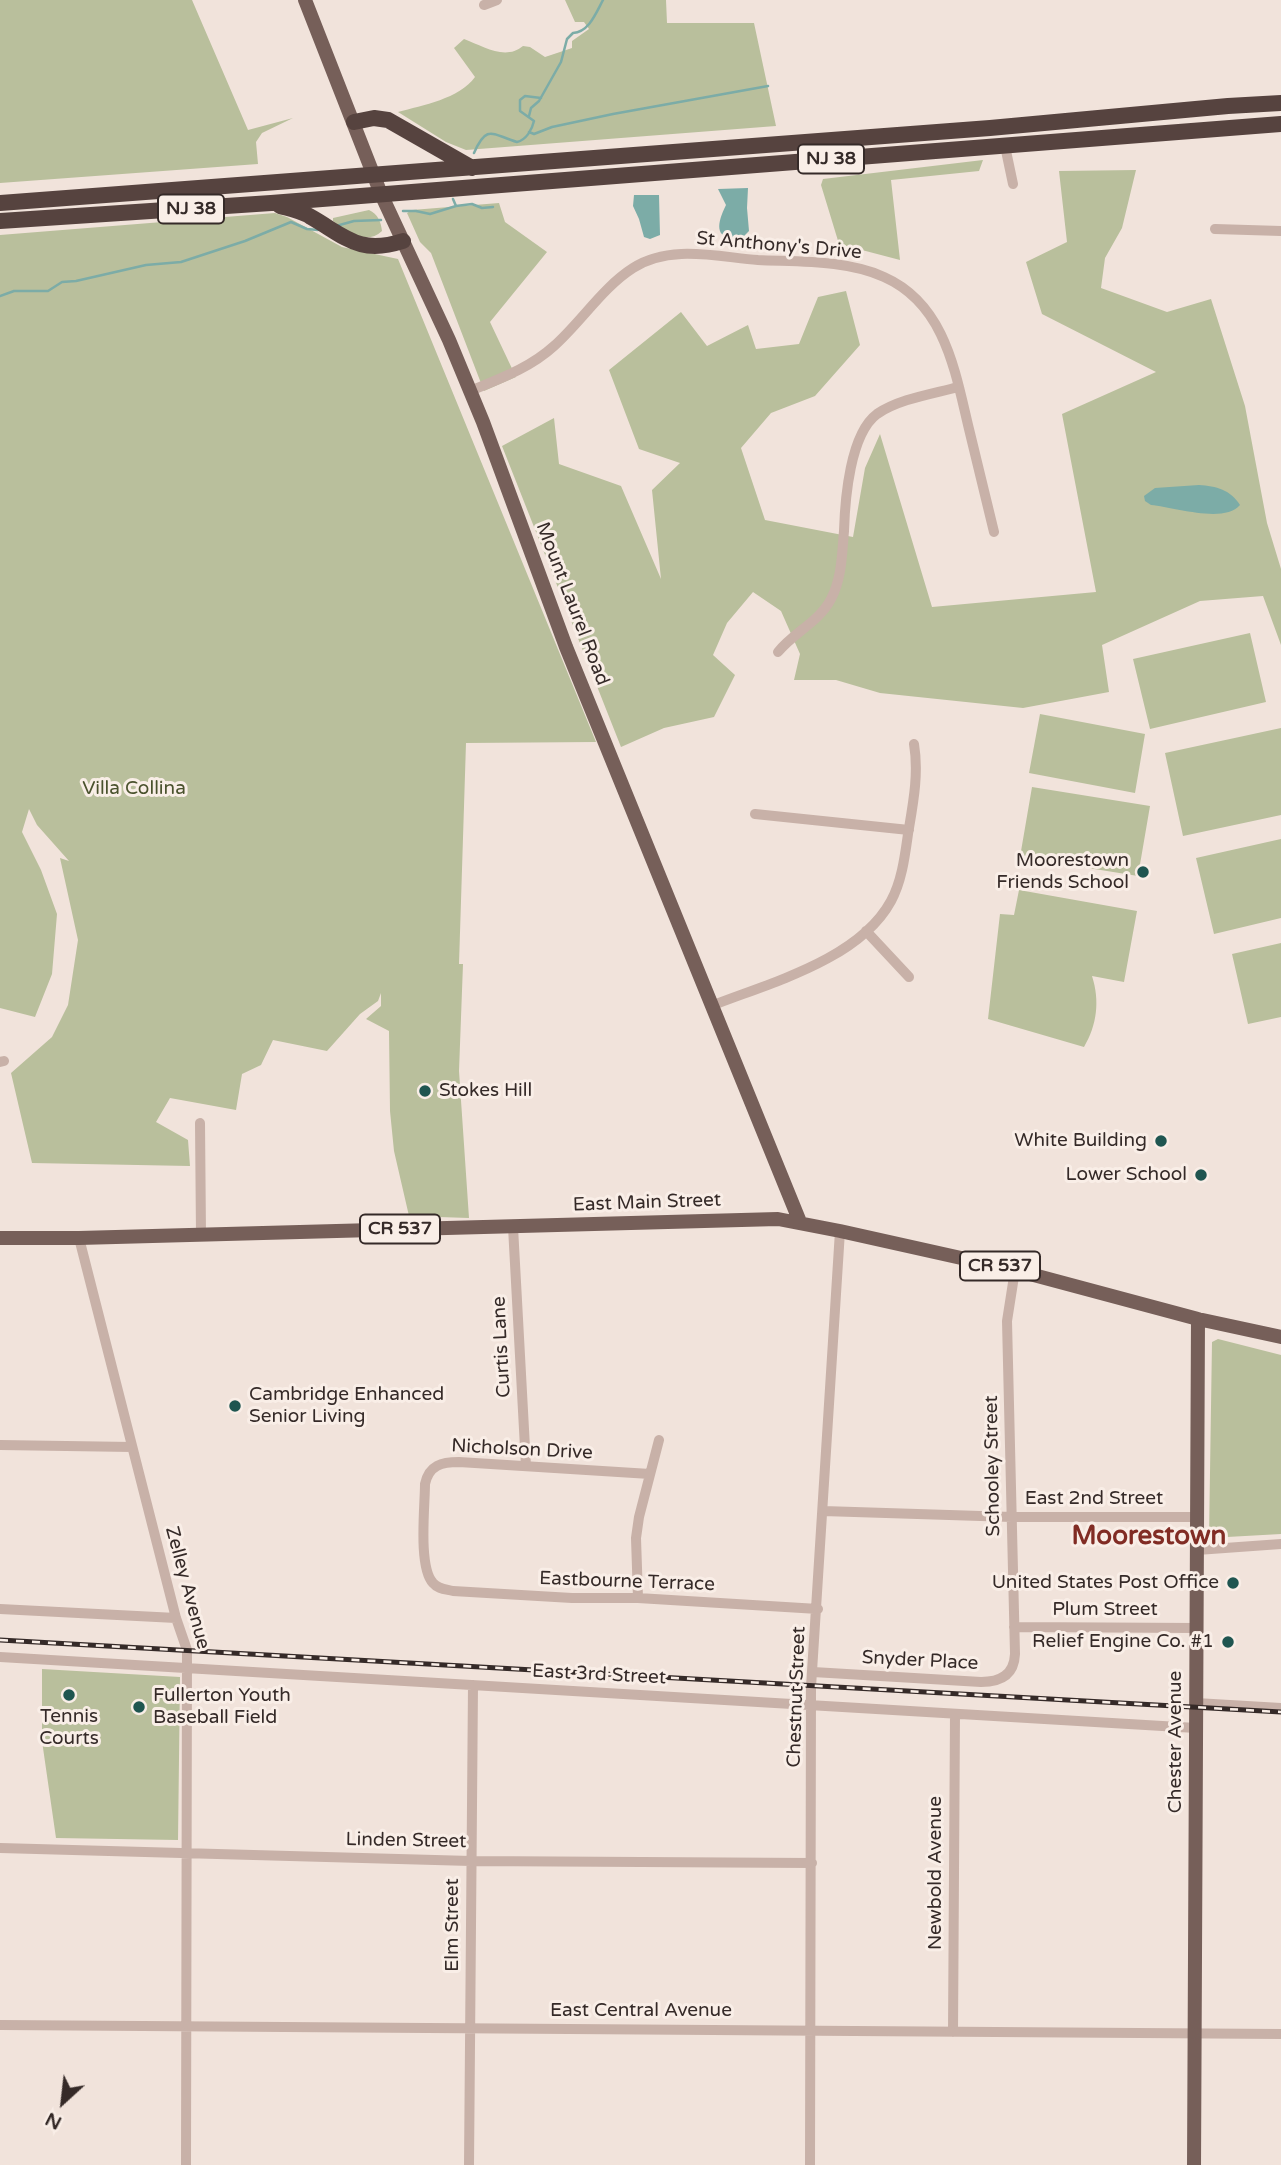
<!DOCTYPE html>
<html>
<head>
<meta charset="utf-8">
<style>
  body { margin:0 }
  #map { position:relative; width:1281px; height:2165px; overflow:hidden; background:#f1e3db; font-family:"Varela Round",sans-serif }
  canvas { display:block }
  .north { position:absolute; left:28px; top:2067px; width:70px; height:70px; -webkit-text-stroke:5px #f9eee7; paint-order:stroke; rotate:207deg; font-size:19px; font-weight:700; line-height:28px; text-align:center; color:#352a28 }
  .north::after { content:''; display:block; margin:auto; width:24px; height:32px; background:#352a28; clip-path:polygon(50% 0,100% 100%,50% 72%,0 100%) }
</style>
</head>
<body>
<div id="map">
<canvas width="1281" height="2165"></canvas>
<div class="north">N</div>
</div>
<script>
const ctx = document.querySelector('canvas').getContext('2d');
ctx.lineJoin = 'round';
function paint(path, color) { ctx.fillStyle = color; ctx.fill(path, 'evenodd'); }
function trace(path, color, width, dash) { ctx.strokeStyle = color; ctx.lineWidth = width; ctx.lineCap = dash ? 'butt' : 'round'; ctx.setLineDash(dash || []); ctx.stroke(path); }
function drawText(font, color, halo, rows, align = 'center') {
  ctx.font = font + ' "Varela Round",sans-serif'; ctx.lineWidth = 6; ctx.setLineDash([]); ctx.textBaseline = 'middle'; ctx.strokeStyle = halo; ctx.fillStyle = color; for (const [text, x, y, turn = 0] of rows) {
    ctx.save(); ctx.translate(x, y); ctx.rotate((+turn || 0) * Math.PI / 180); ctx.textAlign = isNaN(turn) ? turn : align; if (halo) ctx.strokeText(text, 0, 0); ctx.fillText(text, 0, 0); ctx.restore();
  }
}
const green = new Path2D(`
  M0 0H192L248 130 293 118 262 133 256 142 258 164 0 183Z
  M565 0H666L667 23H754L776 126 466 150 446 142 398 112C423 105 459 99 475 77L454 48 464 39C483 46 505 61 523 46L530 47 545 57 572 48V41L589 29 584 22H575Z
  M983 160 979 171 891 180 900 260 839 244 821 185 823 179Z
  M1136 170 1122 228 1105 258 1101 288 1167 312 1211 299 1245 406 1267 523 1281 569V645L1263 596 1200 601 1102 645 1109 692 1023 708 880 693 836 680H794L800 654 781 611 753 592 727 623 713 655 735 675 714 717 664 728 621 747 502 446 554 418 559 464 621 486 661 579 652 490 680 463 639 449 609 370 681 312 707 346 748 325 756 349 799 344 818 297 846 291 860 345 815 396 771 413 741 448 765 520 853 537 865 468 880 434 932 607 1096 592 1062 414 1156 372 1042 314 1026 262 1067 242 1059 171Z
  M499 203 505 222 547 252 490 322 516 377 484 391 431 253 420 242 407 213 412 210Z
  M369 210C378 214 381 222 382 231 366 246 347 231 333 221V218Z
  M275 213 287 217 342 247 398 259 596 742 466 743 459 964H463L459 1071 469 1218 409 1216 394 1151 390 1111 389 1031 366 1019 381 1006V993L378 1001 360 1014 327 1051 273 1040 261 1065 242 1074 236 1110 170 1098 156 1122 188 1140 190 1166 32 1163 11 1073 52 1037 68 1005 78 940 60 858 69 861 37 825 29 809 22 832 41 870 57 914 52 974 35 1017 0 1008V235Z
  M1250 633 1266 702 1150 729 1133 659Z
  M1040 714 1145 734 1135 793 1029 773Z
  M1281 728V815L1183 836 1165 753Z
  M1032 787 1150 806 1138 876 1020 857Z
  M1281 839V918L1214 934 1196 858Z
  M1019 890 1137 911 1124 982 1092 976C1100 1001 1097 1025 1084 1047L988 1019 1000 914 1014 915Z
  M1281 943V1017L1248 1024 1232 954Z
  M1218 1339 1281 1355V1534L1209 1538 1212 1342Z
  M42 1669 180 1677 178 1840 56 1838 42 1741Z`);
const water = new Path2D(`
  M748 188 747 208 749 231 742 238C714 241 716 225 726 205L718 189Z
  M634 195H659L660 235 650 239 644 237 639 219 633 206Z
  M1199 485C1216 486 1231 490 1240 505 1224 524 1174 507 1151 505L1145 501 1144 496 1155 488Z`);
const stream = new Path2D(`
  M529 116 531 108 539 101 561 62 567 39 573 33C589 32 596 13 603 0
  M529 132 534 134 552 127 613 114 768 86
  M474 153C487 123 493 135 517 142 526 140 532 130 534 121L520 111V100L525 96 541 98
  M453 199 456 206
  M403 211H416L430 214 456 206 472 204 482 208 493 207
  M336 226 354 221 381 220
  M0 296 14 291H48L62 282 76 281 146 265 181 262 245 241 291 222 307 229 318 230`);
const minor = new Path2D(`
  M484 5 497 0
  M1005 146 1013 184
  M1215 229 1281 231
  M470 391C499 379 530 368 554 346 581 322 603 287 633 268 670 244 718 257 758 260 799 262 847 260 884 277 945 304 955 371 969 429 977 463 986 498 994 532
  M778 652C794 632 819 622 831 599 842 578 842 553 844 531 845 499 850 434 877 414 899 399 932 394 958 387
  M755 814 909 830
  M866 931 909 977
  M711 1006C769 983 859 960 891 901 902 881 905 855 908 834 913 804 919 774 914 744
  M0 1062 4 1061
  M200 1123 201 1235
  M513 1227 526 1466
  M79 1238 176 1618 187 1650 186 2165
  M0 1445 132 1447
  M650 1474 459 1462C442 1462 429 1465 425 1484 425 1506 418 1567 433 1583 438 1589 445 1589 453 1591L572 1598H638L818 1609
  M823 1511 1012 1517H1197
  M1197 1550 1281 1544
  M638 1598 636 1538 639 1517 659 1440
  M0 1609 176 1618
  M1014 1627 1196 1628
  M0 1657 1196 1728
  M813 1672 981 1682C1000 1682 1014 1675 1015 1654L1007 1321 1015 1270
  M1196 1703 1281 1708
  M0 1848 471 1861 812 1863
  M0 2025 1281 2034
  M953 2032 955 1714
  M469 2165 473 1685
  M810 2165 811 1687 840 1231`);
const major = new Path2D(`
  M305 0 381 194 449 340 483 422 566 647 800 1222
  M0 1238H79L778 1219 840 1231 1015 1270 1198 1319 1281 1337
  M1194 2165 1198 1319`);
const highway = new Path2D(`
  M354 122 374 118 388 120 472 168
  M0 203 990 128 1228 106 1281 103
  M280 206C291 209 302 211 311 217 346 237 359 255 403 241
  M0 221 271 203 1281 124`);
const rail = new Path2D(`
  M0 1640 1281 1712`);
const markers = [
  [1143,872,7,"#1f5550"],
  [425,1091,7,"#1f5550"],
  [1161,1141,7,"#1f5550"],
  [1201,1175,7,"#1f5550"],
  [235,1406,7,"#1f5550"],
  [1233,1583,7,"#1f5550"],
  [1228,1642,7,"#1f5550"],
  [69,1695,7,"#1f5550"],
  [139,1707,7,"#1f5550"]
];
const shields = [
  [831,159,66],
  [191,209,66],
  [400,1229,80],
  [1000,1266,80]
];
const shieldNames = [
  ["NJ 38",831,159],
  ["NJ 38",191,209],
  ["CR 537",400,1229],
  ["CR 537",1000,1266]
];
const streetNames = [
  ["St Anthony's Drive",779,246,5],
  ["Mount Laurel Road",572,604,69],
  ["East Main Street",647,1203,-2],
  ["Curtis Lane",502,1347,-93],
  ["Nicholson Drive",522,1450,3],
  ["Schooley Street",993,1466,-91],
  ["East 2nd Street",1094,1499],
  ["Eastbourne Terrace",627,1582,2],
  ["Zelley Avenue",187,1588,75],
  ["Plum Street",1105,1610],
  ["Snyder Place",920,1661,3],
  ["East 3rd Street",599,1675,3],
  ["Chestnut Street",797,1697,-88],
  ["Chester Avenue",1176,1742,-90],
  ["Linden Street",406,1841,1],
  ["Newbold Avenue",936,1873,-90],
  ["Elm Street",453,1925,-90],
  ["East Central Avenue",641,2011]
];
const parkNames = [
  ["Villa Collina",134,789]
];
const poiNames = [
  ["Moorestown",1129,861],
  ["Friends School",1129,883],
  ["Stokes Hill",439,1091,"left"],
  ["White Building",1147,1141],
  ["Lower School",1187,1175],
  ["Cambridge Enhanced",249,1395,"left"],
  ["Senior Living",249,1417,"left"],
  ["United States Post Office",1219,1583],
  ["Relief Engine Co. #1",1214,1642],
  ["Fullerton Youth",153,1696,"left"],
  ["Baseball Field",153,1718,"left"],
  ["Tennis",69,1717,"center"],
  ["Courts",69,1739,"center"]
];
const districtNames = [
  ["Moorestown",1149,1537]
];
paint(green, '#b9bf9c');
paint(water, '#7caca7');
trace(stream, '#7caca7', 2.5);
trace(minor, '#c8b1a8', 10);
trace(major, '#765f59', 14);
trace(highway, '#56433f', 16);
trace(rail, '#352a28', 5);
trace(rail, '#f9eee7', 2.5, [8]);
for (const [x, y, r, color] of markers) { const dot = new Path2D(); dot.arc(x, y, r, 0, 2 * Math.PI); ctx.fillStyle = color; ctx.fill(dot); trace(dot, '#f9eee7', 2.5); }
for (const [x, y, w] of shields) { const box = new Path2D(); box.roundRect(x - w / 2, y - 14.5, w, 29, 5); ctx.fillStyle = '#f9eee7'; ctx.fill(box); trace(box, '#352a28', 2); }
drawText('bold 18px', '#352a28', null, shieldNames);
drawText('19px', '#352a28', '#f9eee7', streetNames);
drawText('19px', '#4a522d', '#f9eee7', parkNames);
drawText('19px', '#352a28', '#f9eee7', poiNames, 'right');
drawText('bold 26px', '#812c24', '#f9eee7', districtNames);
</script>
</body>
</html>
